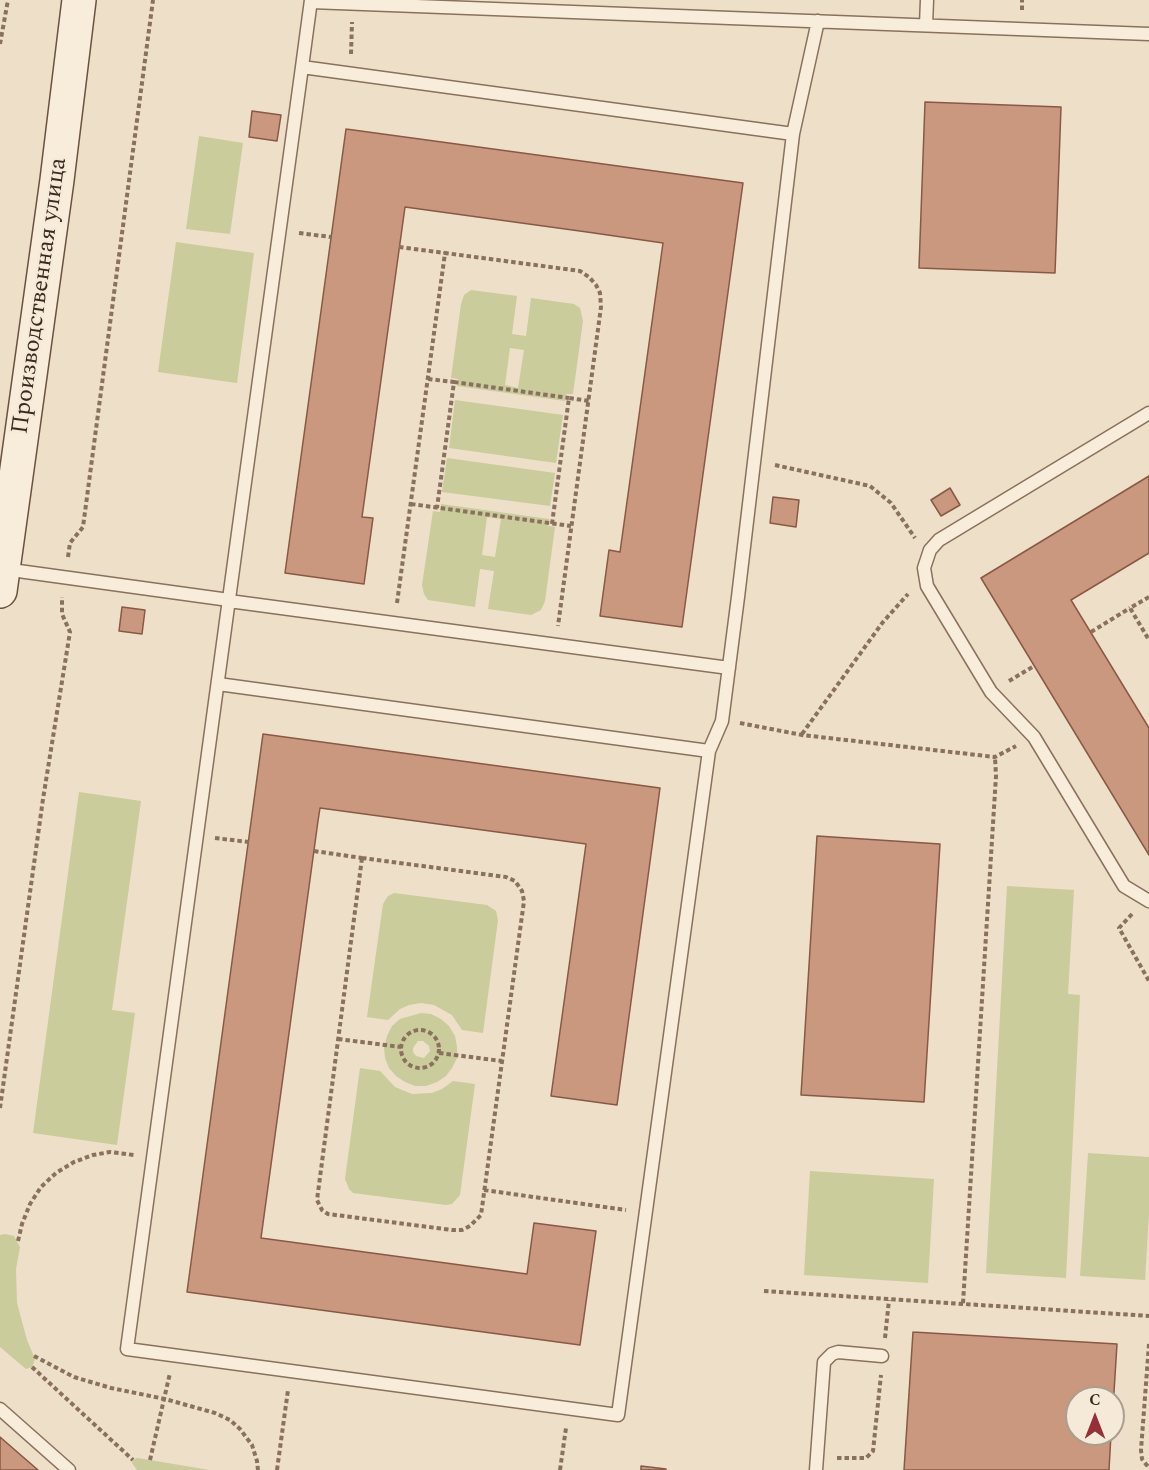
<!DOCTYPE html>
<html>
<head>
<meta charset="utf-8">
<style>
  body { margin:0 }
  #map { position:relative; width:1149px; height:1470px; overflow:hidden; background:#eddfc8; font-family:Spectral,serif }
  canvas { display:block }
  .north { position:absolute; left:1065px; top:1386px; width:60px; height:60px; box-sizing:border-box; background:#f5ead8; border:2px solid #aa9e8f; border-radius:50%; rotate:0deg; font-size:16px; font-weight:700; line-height:24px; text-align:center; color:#3a2b21 }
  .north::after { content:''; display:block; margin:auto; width:21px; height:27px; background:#962f38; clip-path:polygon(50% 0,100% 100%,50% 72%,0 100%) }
</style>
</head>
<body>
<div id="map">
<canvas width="1149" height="1470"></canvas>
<div class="north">С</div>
</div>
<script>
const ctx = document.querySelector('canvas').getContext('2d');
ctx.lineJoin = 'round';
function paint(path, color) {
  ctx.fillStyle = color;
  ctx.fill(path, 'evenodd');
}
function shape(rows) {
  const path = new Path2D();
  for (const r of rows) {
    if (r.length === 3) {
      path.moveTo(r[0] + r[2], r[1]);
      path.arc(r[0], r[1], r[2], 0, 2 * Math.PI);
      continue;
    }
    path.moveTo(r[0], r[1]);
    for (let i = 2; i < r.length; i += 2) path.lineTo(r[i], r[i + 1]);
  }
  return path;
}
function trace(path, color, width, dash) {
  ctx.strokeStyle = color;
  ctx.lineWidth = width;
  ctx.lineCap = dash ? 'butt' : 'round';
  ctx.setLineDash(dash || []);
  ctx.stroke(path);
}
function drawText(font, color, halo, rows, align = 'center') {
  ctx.font = font + ' Spectral,serif';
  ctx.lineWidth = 4.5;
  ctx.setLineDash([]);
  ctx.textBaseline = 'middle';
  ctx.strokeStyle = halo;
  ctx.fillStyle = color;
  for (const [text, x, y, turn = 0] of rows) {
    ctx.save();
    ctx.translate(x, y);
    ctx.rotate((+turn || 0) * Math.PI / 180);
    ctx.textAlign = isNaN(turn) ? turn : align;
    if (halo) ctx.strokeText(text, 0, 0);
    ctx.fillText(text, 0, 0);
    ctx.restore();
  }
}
paint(shape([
  [199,136,243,143,230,234,186,229],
  [176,242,254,253,237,383,158,372],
  [471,290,517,296,512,334,526,336,531,298,574,304,580,308,583,321,573,394,566,394,565,401,457,386,458,379,451,378,461,304,464,295],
  [510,348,524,350,518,388,505,385],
  [455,400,563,415,556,463,449,448],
  [447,458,555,473,550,506,442,492],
  [441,504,549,519,548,526,555,527,545,601,541,610,531,615,488,609,494,571,480,569,475,607,428,600,424,594,422,585,433,511,440,512],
  [487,517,501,519,495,557,482,555],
  [79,792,141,801,112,1010,135,1013,117,1145,33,1133],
  [1007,886,1074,890,1068,994,1080,995,1066,1278,986,1273],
  [394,893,487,905,496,911,498,920,483,1033,462,1030,452,1015,434,1005,421,1003,409,1005,400,1009,388,1020,367,1017,383,904,388,896],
  [421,1013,431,1014,441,1019,449,1026,455,1036,457,1047,457,1058,452,1068,446,1076,437,1082,426,1086,415,1086,405,1082,396,1076,389,1068,385,1058,384,1047,387,1036,392,1026,400,1019],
  [418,1041,423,1041,429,1046,430,1051,424,1058,416,1056,413,1052,413,1048],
  [360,1068,380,1071,395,1087,412,1094,432,1093,442,1089,453,1081,475,1084,460,1195,452,1204,446,1205,353,1193,349,1189,345,1179],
  [1088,1153,1149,1157,1149,1214,1145,1280,1080,1276],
  [810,1171,934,1179,928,1283,804,1275],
  [5,1234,14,1236,20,1247,16,1269,17,1303,27,1340,35,1359,32,1367,26,1369,0,1347,0,1235],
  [137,1458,150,1460,209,1470,137,1470,132,1463,133,1460]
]), '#cacc9c');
const building = shape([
  [925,102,1061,107,1055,273,919,268,925,102],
  [252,111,281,115,277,141,249,137,252,111],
  [346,129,743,183,682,627,600,616,609,550,620,552,663,243,587,232,405,207,362,517,373,518,364,584,285,573,346,129],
  [1149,476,1149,553,1071,600,1149,728,1149,855,981,578,1149,476],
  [950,488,960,505,941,516,931,500,950,488],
  [773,497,799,500,796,527,770,523,773,497],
  [122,607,145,610,142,634,119,631,122,607],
  [263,734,660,788,617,1105,551,1096,586,844,320,808,318,821,261,1238,527,1274,534,1223,596,1231,580,1345,187,1292,263,734],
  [817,836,940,844,924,1102,801,1095,817,836],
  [913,1332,1117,1344,1113,1408,1113,1398,1077,1398,1077,1434,1111,1434,1109,1470,904,1470,913,1332],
  [0,1437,38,1470,0,1470,0,1437],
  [641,1466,666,1469,666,1470,641,1470,641,1466]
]);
paint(building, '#ca987f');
trace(building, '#885944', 1.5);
const lane = shape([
  [311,2,1149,34],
  [926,25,927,0],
  [302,67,793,134,738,597,722,721,709,751,618,1415,127,1349,238,533,302,67,311,0],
  [793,134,818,21],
  [1149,413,939,540,930,550,924,568,927,586,991,692,1034,737,1124,886,1149,901],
  [4,569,229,600],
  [229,601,729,668],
  [218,684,709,751],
  [0,1409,69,1470],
  [816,1470,824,1362,832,1354,838,1352,882,1356]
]);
const secondary = shape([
  [0,591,57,180,79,0]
]);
trace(lane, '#89715d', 15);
trace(secondary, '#6b5240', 36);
trace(shape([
  [1022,10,1022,0],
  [0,44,8,0],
  [351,54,352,22],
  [299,233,331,237],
  [399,247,445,253],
  [428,379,454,382,437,508],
  [454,382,569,398],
  [775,465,870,486,891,503,915,538],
  [411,504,571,526],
  [552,524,569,398,589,401],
  [68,557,70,543,83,527,153,0],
  [1149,597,1130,608,1149,640],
  [397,603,445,253,580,271,589,277,596,285,600,293,601,307,558,626],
  [1091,632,1130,608],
  [1009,681,1034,666],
  [740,723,802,735,995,757,1016,746],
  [802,734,883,622,908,594],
  [215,838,249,842],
  [314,851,362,858],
  [362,858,506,877,515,881,522,891,524,901,481,1215,470,1226,462,1230,452,1230,328,1214,322,1210,317,1200,362,858],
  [1132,914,1119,928,1149,981],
  [420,1049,19],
  [338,1039,401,1047],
  [439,1053,502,1061],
  [0,1108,43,799,70,632,62,614,62,597],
  [484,1190,626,1210],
  [18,1241,22,1224,30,1204,41,1187,56,1173,74,1162,93,1155,110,1152,134,1155],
  [764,1291,1149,1316],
  [963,1303,996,776,995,757],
  [885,1338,889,1300],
  [1149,1344,1141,1450,1142,1459,1149,1468],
  [34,1356,74,1377,111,1388,165,1399,215,1413,230,1420,240,1429,252,1445,257,1461,258,1470],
  [32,1367,133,1460],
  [837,1458,866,1458,873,1451,881,1375],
  [150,1460,170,1373],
  [277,1470,288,1390],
  [560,1470,566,1428]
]), '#89715d', 4, [4.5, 3]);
trace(lane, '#f8eddb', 12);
trace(secondary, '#f8eddb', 33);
drawText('24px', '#3a2b21', '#f5ead8', [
  ["Производственная улица",41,296,-82]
]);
</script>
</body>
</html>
